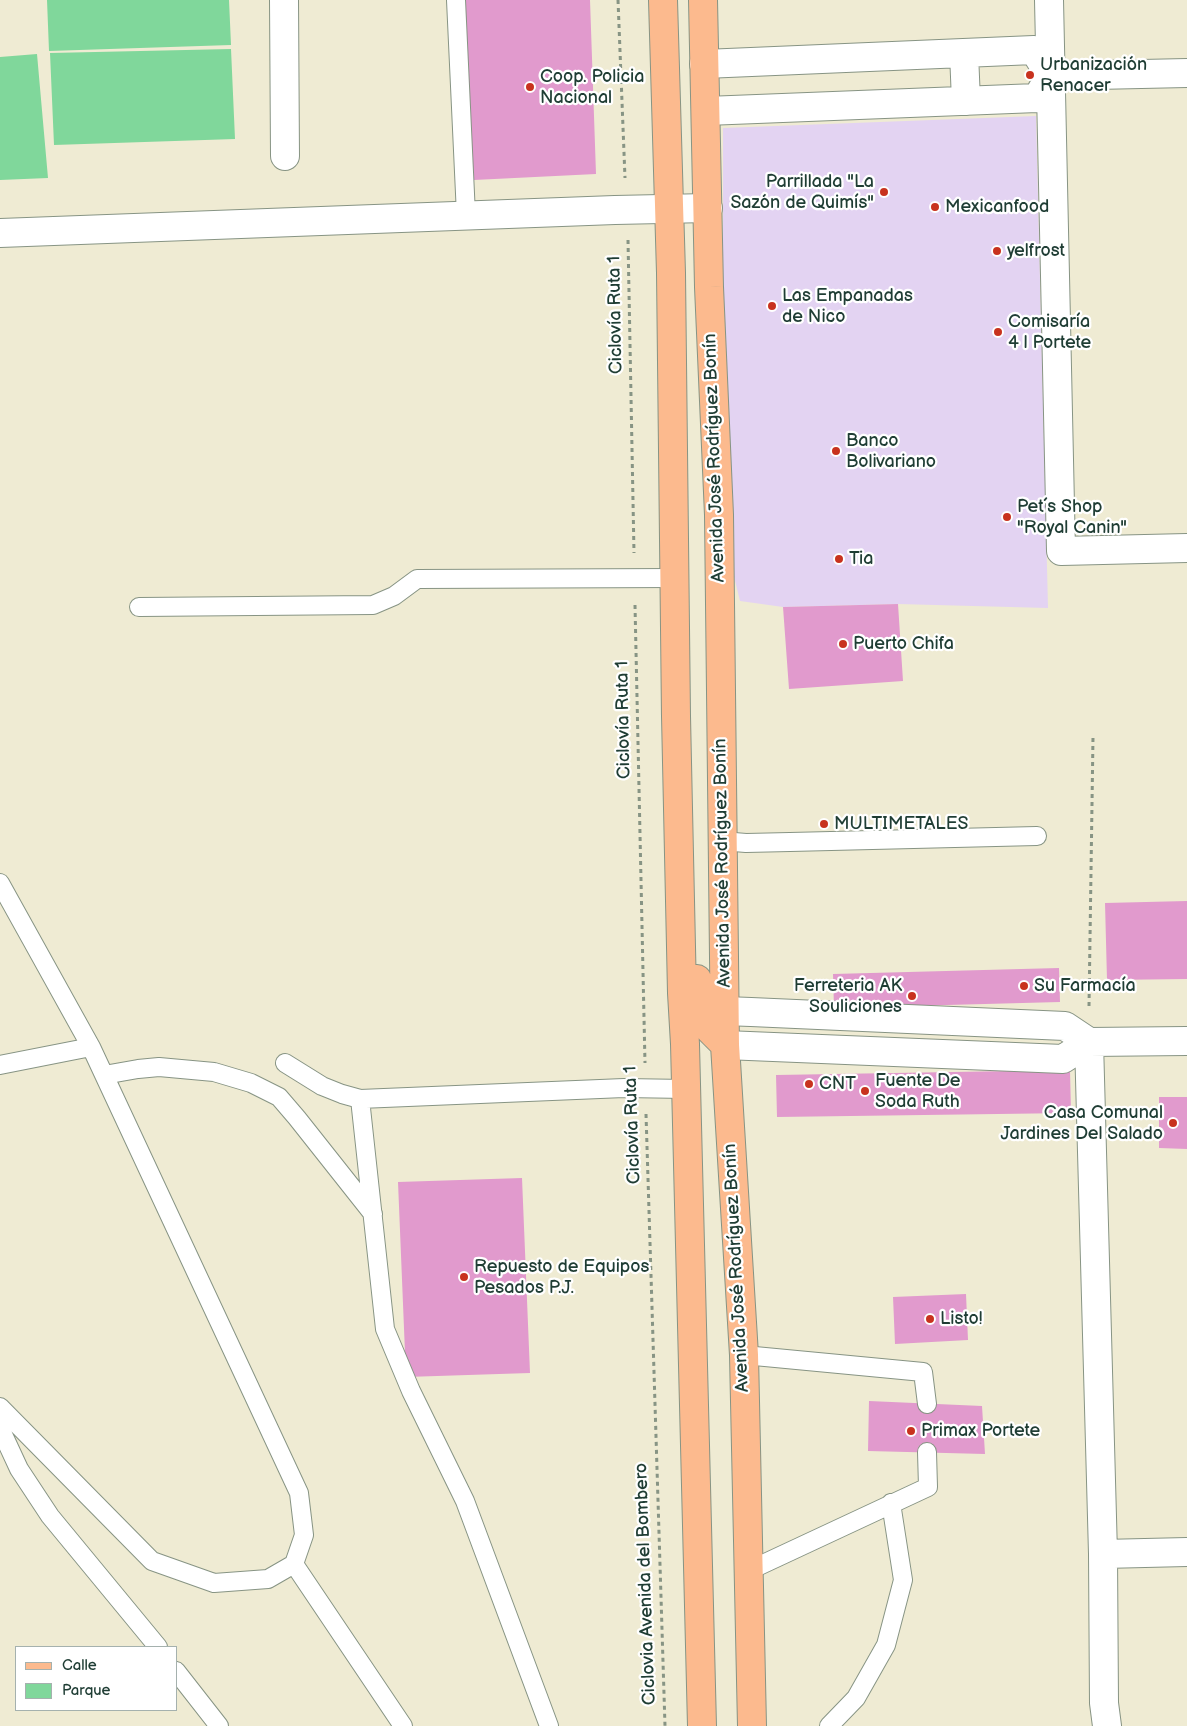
<!DOCTYPE html>
<html>
<head>
<meta charset="utf-8">
<style>
  body { margin:0 }
  #map { position:relative; width:1187px; height:1726px; overflow:hidden; background:#efebd3; font-family:"Balsamiq Sans",sans-serif }
  canvas { display:block }
  .legend { position:absolute; left:15px; top:1646px; width:162px; height:65px; box-sizing:border-box; background:#fff; border:1px solid #a5b1ae; margin:0; padding:6px 9px; list-style:none; font-size:15px; color:#1f3d34 }
  .legend li { display:flex; align-items:center; gap:10px; height:25px }
  .legend b { width:25px; border:1px solid #a5b1ae }
</style>
</head>
<body>
<div id="map">
<canvas width="1187" height="1726"></canvas>
<ul class="legend">
<li><b style="height:6px;background:#fcba8e"></b>Calle</li>
<li><b style="height:14px;background:#80d79b"></b>Parque</li>
</ul>
</div>
<script>
const ctx = document.querySelector('canvas').getContext('2d');
ctx.lineJoin = 'round';
function paint(path, color) {
  ctx.fillStyle = color;
  ctx.fill(path, 'evenodd');
}
function shape(rows) {
  const path = new Path2D();
  for (const r of rows) {
    path.moveTo(r[0], r[1]);
    for (let i = 2; i < r.length; i += 2) path.lineTo(r[i], r[i + 1]);
  }
  return path;
}
function trace(path, color, width, dash) {
  ctx.strokeStyle = color;
  ctx.lineWidth = width;
  ctx.lineCap = dash ? 'butt' : 'round';
  ctx.setLineDash(dash || []);
  ctx.stroke(path);
}
function drawText(font, color, halo, rows, align = 'center') {
  ctx.font = font + ' "Balsamiq Sans",sans-serif';
  ctx.lineWidth = 4.5;
  ctx.setLineDash([]);
  ctx.textBaseline = 'middle';
  ctx.strokeStyle = halo;
  ctx.fillStyle = color;
  for (const [text, x, y, turn = 0] of rows) {
    ctx.save();
    ctx.translate(x, y);
    ctx.rotate((+turn || 0) * Math.PI / 180);
    ctx.textAlign = isNaN(turn) ? turn : align;
    if (halo) ctx.strokeText(text, 0, 0);
    ctx.fillText(text, 0, 0);
    ctx.restore();
  }
}
paint(shape([
  [1036,116,1048,608,898,604,783,607,740,601,719,515,723,250,723,128]
]), '#e3d3f2');
paint(shape([
  [47,0,229,0,231,45,49,51],
  [231,49,235,139,54,145,50,53],
  [37,54,48,178,0,180,0,57]
]), '#80d79b');
paint(shape([
  [461,0,590,0,596,174,474,180],
  [898,604,903,681,789,689,783,607],
  [1187,901,1187,979,1107,980,1105,903],
  [1059,968,1060,1002,834,1008,833,974],
  [1070,1070,1071,1113,777,1117,776,1075],
  [1159,1097,1187,1097,1187,1149,1159,1148],
  [522,1178,530,1373,406,1377,398,1182],
  [966,1294,968,1340,895,1344,893,1297],
  [869,1401,982,1406,985,1454,868,1451]
]), '#e19acd');
const service = shape([
  [456,0,466,215],
  [139,607,373,605,394,596,417,579,675,578],
  [722,841,746,843,790,842,1037,836],
  [0,883,91,1047,299,1493,304,1535,294,1564,403,1726],
  [285,1063,322,1086,342,1094,360,1099,624,1088,686,1089],
  [0,1065,91,1047],
  [104,1075,138,1069,159,1067,214,1072,251,1083,279,1097,297,1118,373,1214],
  [360,1099,385,1329,411,1391,465,1501,549,1726],
  [744,1355,923,1372,927,1404],
  [0,1407,152,1561,214,1583,268,1579,294,1564],
  [0,1428,19,1469,50,1516,158,1647],
  [748,1571,928,1487,927,1452],
  [176,1671,219,1726],
  [829,1726,856,1698,886,1645,903,1580,891,1503]
]);
const minor = shape([
  [284,0,285,156],
  [1049,0,1061,551,1187,548],
  [964,53,966,101],
  [704,64,1034,50,1050,76],
  [1050,76,1187,73],
  [706,111,1037,98,1050,76],
  [0,233,615,210,708,208],
  [701,1013,725,1011,751,1012,1065,1026,1089,1042,1187,1041],
  [1089,1042,1103,1554,1104,1703,1107,1726],
  [725,1045,1063,1059,1089,1042],
  [1103,1554,1187,1552]
]);
const primary = shape([
  [663,0,671,273,676,716,682,993,685,1044,702,1726],
  [703,0,709,287,719,515,725,1045,744,1355,752,1726],
  [697,979,701,1013,710,1030,725,1045]
]);
trace(service, '#879484', 20);
trace(minor, '#879484', 30);
trace(primary, '#879484', 30);
trace(shape([
  [618,0,625,178],
  [628,240,634,553],
  [635,605,645,1063],
  [1089,1006,1093,737],
  [646,1114,665,1726]
]), '#879484', 3, [4, 4]);
trace(service, '#fff', 18);
trace(minor, '#fff', 28);
trace(primary, '#fcba8e', 28);
for (const [x, y, r, color] of [
  [1030,75,5,"#c8321e"],
  [530,87,5,"#c8321e"],
  [884,192,5,"#c8321e"],
  [935,207,5,"#c8321e"],
  [997,251,5,"#c8321e"],
  [772,306,5,"#c8321e"],
  [998,332,5,"#c8321e"],
  [836,451,5,"#c8321e"],
  [1007,517,5,"#c8321e"],
  [839,559,5,"#c8321e"],
  [843,644,5,"#c8321e"],
  [824,824,5,"#c8321e"],
  [1024,986,5,"#c8321e"],
  [912,996,5,"#c8321e"],
  [809,1084,5,"#c8321e"],
  [865,1091,5,"#c8321e"],
  [1173,1123,5,"#c8321e"],
  [464,1277,5,"#c8321e"],
  [930,1319,5,"#c8321e"],
  [911,1431,5,"#c8321e"]
]) {
  const dot = new Path2D();
  dot.arc(x, y, r, 0, 2 * Math.PI);
  ctx.fillStyle = color;
  ctx.fill(dot);
  trace(dot, '#fff', 2);
}
drawText('18px', '#1f3d34', '#fff', [
  ["Urbanización",1040,65],
  ["Renacer",1040,86],
  ["Coop. Policia",540,77],
  ["Nacional",540,98],
  ["Parrillada \"La",874,182,"right"],
  ["Sazón de Quimís\"",874,203,"right"],
  ["Mexicanfood",945,207],
  ["yelfrost",1007,251],
  ["Las Empanadas",782,296],
  ["de Nico",782,317],
  ["Comisaría",1008,322],
  ["4 | Portete",1008,343],
  ["Banco",846,441],
  ["Bolivariano",846,462],
  ["Pet´s Shop",1017,507],
  ["\"Royal Canin\"",1017,528],
  ["Tia",849,559],
  ["Puerto Chifa",853,644],
  ["MULTIMETALES",834,824],
  ["Ferreteria AK",902,986,"right"],
  ["Souliciones",902,1007,"right"],
  ["Su Farmacía",1034,986],
  ["Fuente De",875,1081],
  ["Soda Ruth",875,1102],
  ["CNT",819,1084],
  ["Casa Comunal",1163,1113,"right"],
  ["Jardines Del Salado",1163,1134,"right"],
  ["Repuesto de Equipos",474,1267],
  ["Pesados P.J.",474,1288],
  ["Listo!",940,1319],
  ["Primax Portete",921,1431]
], 'left');
drawText('18px', '#1f3d34', '#fff', [
  ["Ciclovía Ruta 1",616,315,-91],
  ["Avenida José Rodríguez Bonín",715,458,-92],
  ["Ciclovía Ruta 1",624,720,-91],
  ["Avenida José Rodríguez Bonín",723,863,-91],
  ["Ciclovía Ruta 1",633,1125,-92],
  ["Avenida José Rodríguez Bonín",737,1268,-93],
  ["Ciclovia Avenida del Bombero",646,1584,-92]
]);
</script>
</body>
</html>
